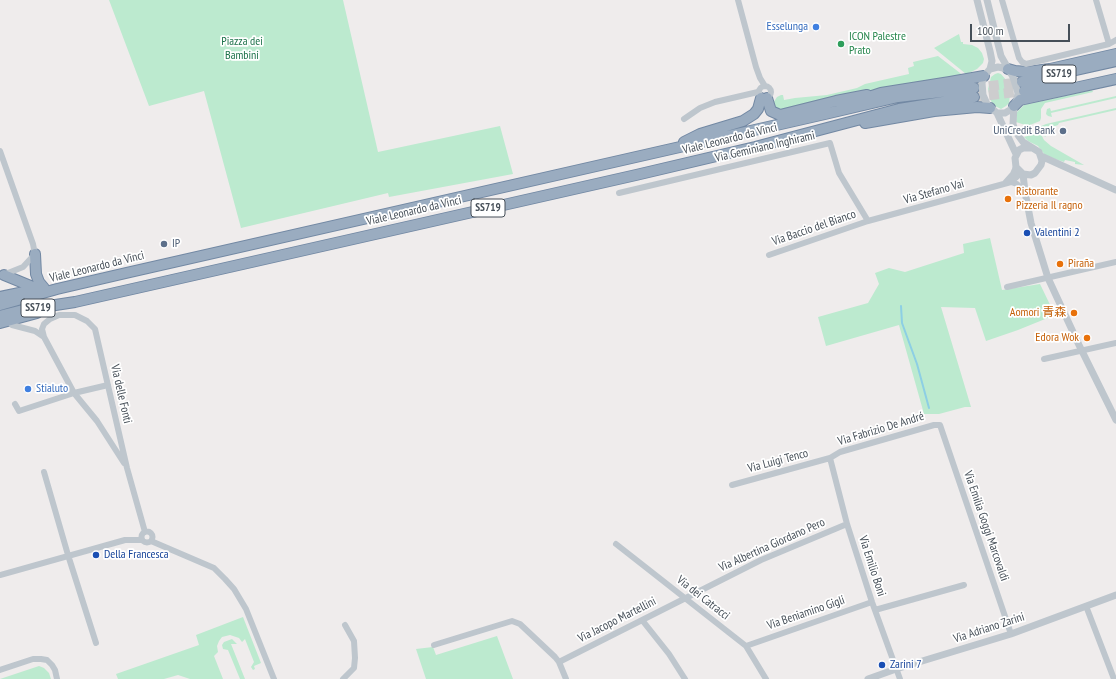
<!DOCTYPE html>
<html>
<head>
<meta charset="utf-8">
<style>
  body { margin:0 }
  #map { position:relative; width:1116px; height:679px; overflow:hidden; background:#efecec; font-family:"PT Sans Narrow",sans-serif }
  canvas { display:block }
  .scale { position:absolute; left:970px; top:24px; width:100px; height:18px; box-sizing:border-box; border:2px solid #464f58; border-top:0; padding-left:5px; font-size:12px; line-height:14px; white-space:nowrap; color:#464f58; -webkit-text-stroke:3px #fff; paint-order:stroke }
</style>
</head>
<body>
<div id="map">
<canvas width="1116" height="679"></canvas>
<div class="scale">100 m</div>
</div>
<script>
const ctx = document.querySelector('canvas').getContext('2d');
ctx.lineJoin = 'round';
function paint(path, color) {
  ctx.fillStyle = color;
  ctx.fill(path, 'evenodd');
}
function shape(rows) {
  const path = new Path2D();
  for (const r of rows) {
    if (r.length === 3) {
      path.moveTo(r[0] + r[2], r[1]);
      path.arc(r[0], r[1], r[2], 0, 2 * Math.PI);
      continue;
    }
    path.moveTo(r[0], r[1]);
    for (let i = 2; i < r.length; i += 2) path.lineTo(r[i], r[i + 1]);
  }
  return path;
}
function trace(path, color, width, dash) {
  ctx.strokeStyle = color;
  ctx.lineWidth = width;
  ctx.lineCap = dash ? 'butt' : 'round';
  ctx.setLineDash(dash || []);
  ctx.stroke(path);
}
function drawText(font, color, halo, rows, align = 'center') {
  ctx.font = font + ' "PT Sans Narrow","Noto Sans SC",sans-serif';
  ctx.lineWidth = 3.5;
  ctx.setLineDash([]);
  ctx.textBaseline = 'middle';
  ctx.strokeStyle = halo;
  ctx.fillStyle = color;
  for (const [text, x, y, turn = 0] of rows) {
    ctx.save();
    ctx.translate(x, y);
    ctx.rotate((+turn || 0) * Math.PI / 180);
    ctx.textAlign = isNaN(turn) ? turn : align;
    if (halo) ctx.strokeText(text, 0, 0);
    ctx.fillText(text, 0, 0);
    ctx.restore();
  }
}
paint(shape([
  [109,0,343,0,378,152,500,126,513,174,389,197,388,193,241,228,204,91,149,106],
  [959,34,961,42,963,42,963,44,972,45,978,48,982,53,984,59,983,63,977,69,969,73,966,74,934,48],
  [938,56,964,76,783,112,776,110,773,103,777,97,781,95,783,95,784,100,795,98,827,95,857,88,865,84,909,74,908,68,914,66,913,62],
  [998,73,1001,74,1007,81,1010,95,1009,103,1006,106,1001,109,995,106,991,101,988,89,991,77,995,74],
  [1092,90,1093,92,1045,103,1041,109,1041,118,1040,121,1030,125,1025,125,1016,122,1017,112,1024,105],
  [1116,96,1116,98,1051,113,1052,117,1048,116,1046,114,1047,109,1050,108,1051,111],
  [1116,108,1116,110,1059,123,1058,125,1043,130,1046,136,1045,137,1039,127,1046,124],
  [1038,133,1041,134,1044,140,1051,146,1084,165,1075,164,1075,162,1065,160,1064,162,1055,159,1045,155,1038,146,1028,141,1024,137],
  [990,238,1002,290,1040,284,1055,315,1018,330,986,341,975,308,941,307,971,407,965,407,939,414,924,414,899,325,826,346,818,317,868,303,879,284,875,273,889,268,905,272,964,253,963,244],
  [243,617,261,663,254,666,255,669,253,670,251,667,254,662,245,639,242,642,239,638,230,635,222,637,219,641,217,646,218,652,214,656,223,679,190,679,178,675,164,679,118,679,116,674,199,645,196,635],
  [497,636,513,679,426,679,416,649,433,647,436,655],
  [232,639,237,644,231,644,245,679,240,679,228,650,223,649,222,645,224,642],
  [39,666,44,668,49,673,51,679,0,679]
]), '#bceacf');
trace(shape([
  [901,306,902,323,917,364,929,408]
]), '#8dcfe4', 2);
trace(shape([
  [974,88,1022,82],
  [974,97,1024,91]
]), '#cdcdce', 10, [10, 5]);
const trunk = shape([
  [1008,69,1015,71,1027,72,1050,69,1116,54],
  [1022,82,1116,61],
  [1024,91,1067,83],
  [767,98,771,111,780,115,836,101,867,95],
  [860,100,881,93,950,82,984,76],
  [1014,106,1020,100,1116,79],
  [865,123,934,111,977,107,990,108],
  [684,142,700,134,743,121,754,114,758,109,761,98],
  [35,254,36,274,39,282,44,288],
  [4,275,38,289],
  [0,297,33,290],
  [0,305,57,289,126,273,825,114,898,97,974,88],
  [0,316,23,310,75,302,636,175,755,147,899,109,974,97],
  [0,323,37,313]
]);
trace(trunk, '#7288a3', 12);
trace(shape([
  [738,0,756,67,760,78,765,86],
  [1002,0,1019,58,1022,62,1026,64,1109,44,1116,40],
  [1096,0,1109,44],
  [765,92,6],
  [684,119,700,108,715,102,758,92],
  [0,151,33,244,35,254,23,267,3,275],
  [1011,182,1017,184,1025,192],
  [1005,183,1013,174,1016,167],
  [619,193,830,143,839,173,868,221],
  [769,255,868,221,1011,182,1021,173],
  [1007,287,1116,262],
  [9,321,12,325,35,331,44,337,74,393,97,421,124,463],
  [44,337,42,329,44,324,50,319,59,315,75,315,87,321,95,329,127,468,145,532],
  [1044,359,1116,343],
  [15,404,19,411,74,393,108,385],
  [830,458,847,524,872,602,900,679],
  [44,472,68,555,96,643],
  [732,485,830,458,840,452,934,425,940,425,1011,634],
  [147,537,5.5],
  [151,541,214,568,225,579,234,589,246,609,274,679],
  [616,544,746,646,766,679],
  [0,575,125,540,142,540],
  [1086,606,1114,679],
  [875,610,964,585],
  [642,620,669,654,685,679],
  [434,645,512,621,520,624,555,657,559,662,566,679],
  [746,646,872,602],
  [559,662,761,560,847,524],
  [0,670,33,659,41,659,47,660,52,665,55,670,57,679],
  [343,679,354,668,355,658,354,641,345,625]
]), '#bec6cd', 6);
trace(shape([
  [977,0,990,51,992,61,990,69],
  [987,0,1001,56,1013,77,1018,93,1017,99,1014,106,1010,110,1005,113,997,113,987,104,983,95,982,83,984,76,990,69,998,67,1008,69],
  [1014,106,1013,124,1015,131,1023,142,1039,152,1042,161,1041,165,1035,173,1031,175,1023,174,1016,167,1015,158,1019,150,1023,148,1031,148],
  [997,113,1016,154],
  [1041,156,1116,190],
  [1023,174,1025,192,1031,223,1048,278,1079,345,1116,420],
  [868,679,896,669,1011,634,1116,595]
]), '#bec6cd', 7);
trace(trunk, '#9aacc0', 10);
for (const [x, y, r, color] of [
  [816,27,4,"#3f7fe0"],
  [841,44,4,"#2e9e5b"],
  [1063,131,4,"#5c6f8a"],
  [1008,199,4,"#e8710a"],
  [1027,233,4,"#1a4fb4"],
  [164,244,4,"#5c6f8a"],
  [1060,264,4,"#e8710a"],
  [1074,313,4,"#e8710a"],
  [1087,338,4,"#e8710a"],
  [28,389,4,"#3f7fe0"],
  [96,555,4,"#1a4fb4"],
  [882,665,4,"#1a4fb4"]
]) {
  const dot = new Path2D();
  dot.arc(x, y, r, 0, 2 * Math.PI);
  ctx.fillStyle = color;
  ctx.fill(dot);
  trace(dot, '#fff', 1.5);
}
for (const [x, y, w] of [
  [1059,74,34],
  [488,208,34],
  [38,308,34]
]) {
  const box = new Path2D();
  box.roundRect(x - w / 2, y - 9, w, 18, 3);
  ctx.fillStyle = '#fff';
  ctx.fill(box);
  trace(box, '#464f58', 1);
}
drawText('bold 11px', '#464f58', null, [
  ["SS719",1059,74],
  ["SS719",488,208],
  ["SS719",38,308]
]);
drawText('12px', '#366cbe', '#fff', [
  ["Esselunga",808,27],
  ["Stialuto",36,389,"left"]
], 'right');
drawText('12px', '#27864d', '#fff', [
  ["ICON Palestre",849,37],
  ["Prato",849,51]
], 'left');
drawText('12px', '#1d724a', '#fff', [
  ["Piazza dei",242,42],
  ["Bambini",242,56]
]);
drawText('12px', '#4e5e75', '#fff', [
  ["UniCredit Bank",1055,131],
  ["IP",172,244,"left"]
], 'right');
drawText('12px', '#464f58', '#fff', [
  ["Viale Leonardo da Vinci",730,139,-14],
  ["Via Geminiano Inghirami",765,147,-13],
  ["Via Stefano Vai",934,192,-16],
  ["Viale Leonardo da Vinci",414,211,-13],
  ["Via Baccio del Bianco",814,228,-19],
  ["Viale Leonardo da Vinci",97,267,-14],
  ["Via delle Fonti",121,394,77],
  ["Via Fabrizio De André",881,429,-17],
  ["Via Luigi Tenco",778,461,-15],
  ["Via Emilia Goggi Marcovaldi",986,526,71],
  ["Via Albertina Giordano Pero",772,545,-24],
  ["Via Emilio Boni",872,566,72],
  ["Via dei Catracci",703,598,38],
  ["Via Beniamino Gigli",806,613,-19],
  ["Via Jacopo Martellini",617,620,-27],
  ["Via Adriano Zarini",989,628,-18]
]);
drawText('12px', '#c56008', '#fff', [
  ["Ristorante",1016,192],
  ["Pizzeria Il ragno",1016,206],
  ["Piraña",1068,264],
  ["Aomori 青森",1066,313,"right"],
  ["Edora Wok",1079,338,"right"]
], 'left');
drawText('12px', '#164399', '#fff', [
  ["Valentini 2",1035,233],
  ["Della Francesca",104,555],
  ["Zarini 7",890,665]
], 'left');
</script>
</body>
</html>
